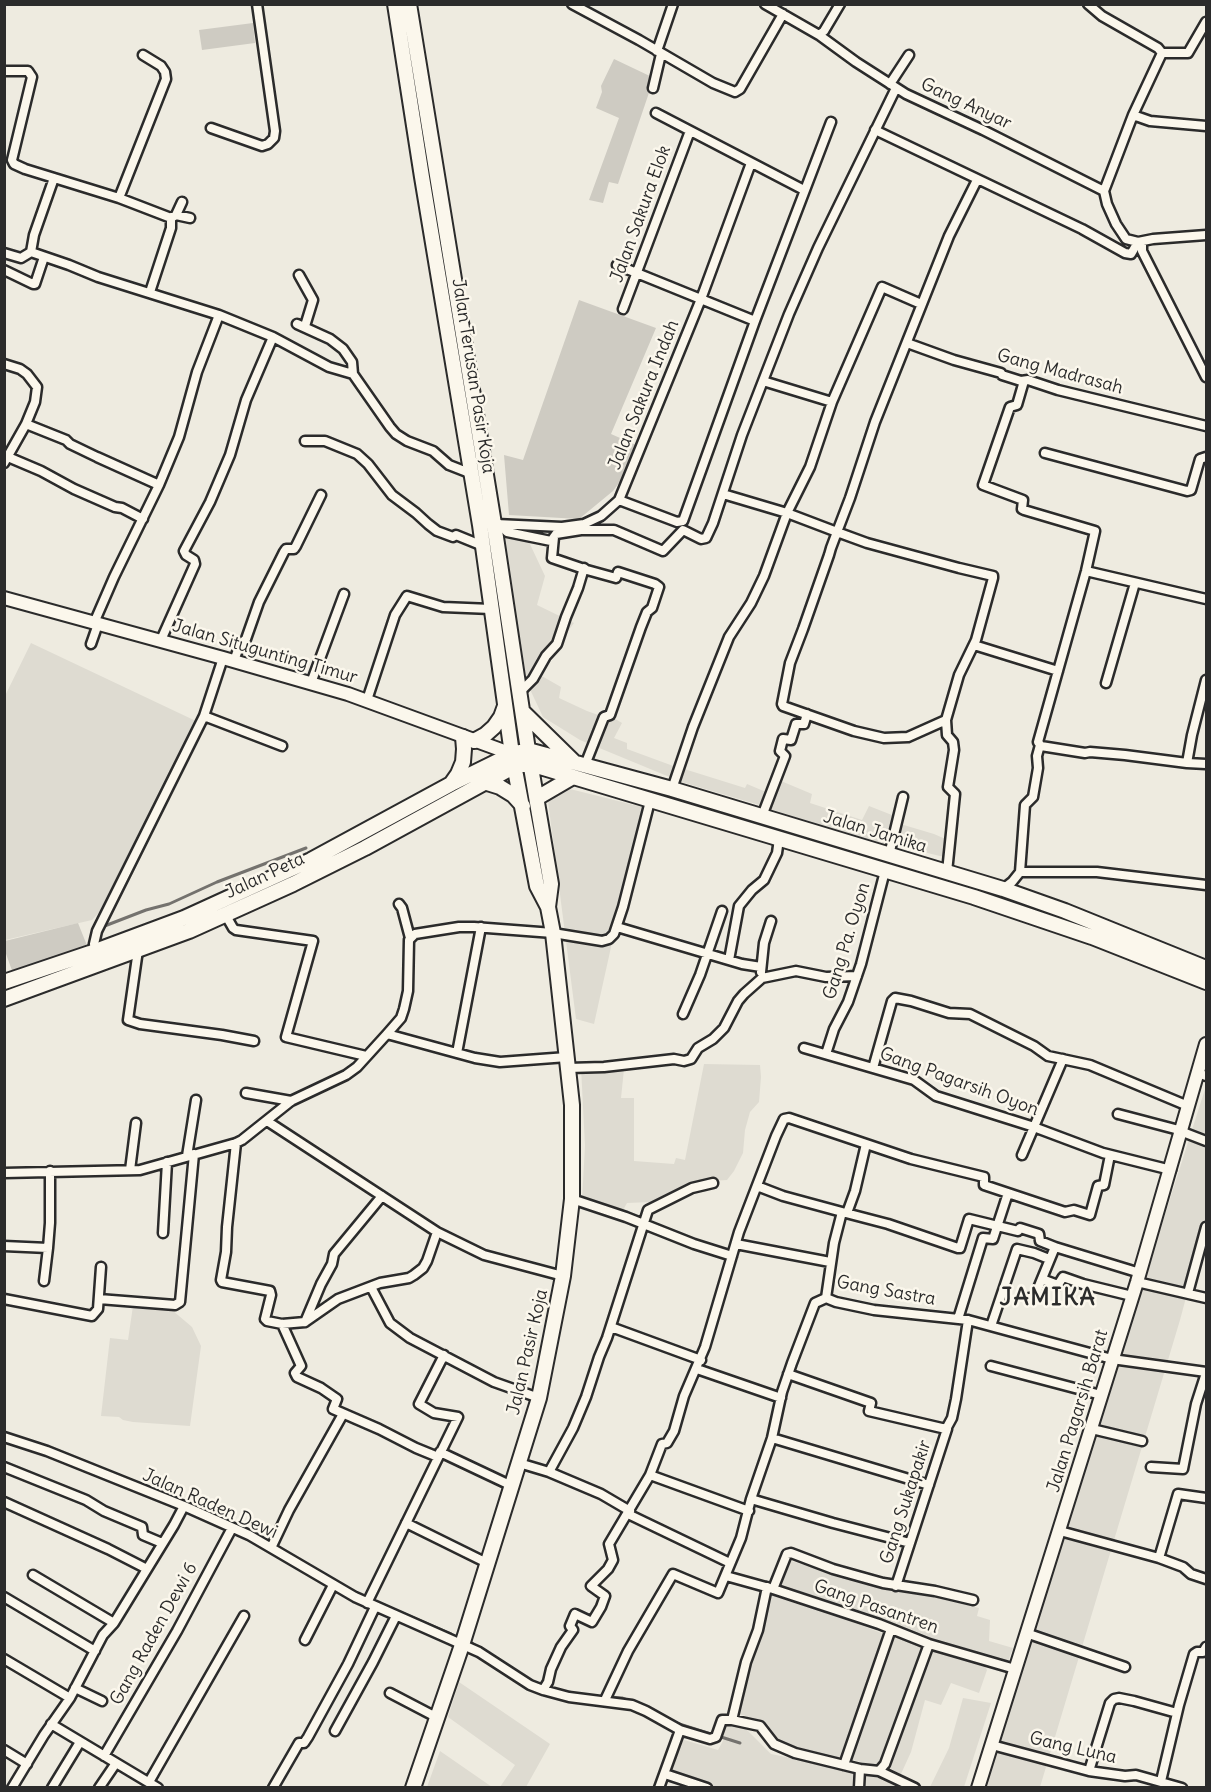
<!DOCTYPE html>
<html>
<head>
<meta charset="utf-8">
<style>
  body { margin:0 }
  #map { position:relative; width:1211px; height:1792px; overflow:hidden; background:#eeebe0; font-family:Delius,sans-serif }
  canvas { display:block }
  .frame { position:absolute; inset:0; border:6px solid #2b2b2b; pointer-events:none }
</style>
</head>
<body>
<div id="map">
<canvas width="1211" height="1792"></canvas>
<div class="frame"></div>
</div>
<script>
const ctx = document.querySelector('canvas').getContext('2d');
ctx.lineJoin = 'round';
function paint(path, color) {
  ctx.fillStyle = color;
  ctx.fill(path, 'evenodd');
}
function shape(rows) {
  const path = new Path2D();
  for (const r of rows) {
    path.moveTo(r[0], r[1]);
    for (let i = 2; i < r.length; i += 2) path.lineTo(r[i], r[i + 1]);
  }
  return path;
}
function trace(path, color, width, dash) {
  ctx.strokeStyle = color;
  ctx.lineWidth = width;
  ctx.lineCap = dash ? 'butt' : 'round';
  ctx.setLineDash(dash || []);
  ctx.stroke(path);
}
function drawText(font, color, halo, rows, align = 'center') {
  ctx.font = font + ' Delius,sans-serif';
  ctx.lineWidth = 5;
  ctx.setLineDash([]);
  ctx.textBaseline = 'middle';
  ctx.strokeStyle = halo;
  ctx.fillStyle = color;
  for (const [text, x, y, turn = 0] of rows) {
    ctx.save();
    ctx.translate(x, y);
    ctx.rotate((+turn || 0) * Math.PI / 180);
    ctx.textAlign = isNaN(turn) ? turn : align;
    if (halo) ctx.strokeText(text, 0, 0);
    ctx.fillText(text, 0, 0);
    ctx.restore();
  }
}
paint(shape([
  [503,535,528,540,545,576,537,605,574,623,556,647,540,675,561,687,559,698,587,711,601,716,612,717,622,723,614,738,627,743,627,749,676,767,672,778,580,740,543,717,527,683],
  [31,643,198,722,104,907,92,920,5,940,4,698],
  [681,768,745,788,747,784,766,792,763,806,678,781],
  [781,781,812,794,810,803,862,820,869,806,897,817,887,847,767,808],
  [570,789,642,807,594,1024,576,1019,548,801],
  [897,823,934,834,950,841,948,858,891,844],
  [704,1064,760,1065,761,1077,759,1102,750,1112,745,1130,743,1153,734,1171,727,1180,711,1181,651,1202,627,1203,621,1214,582,1200,585,1146,581,1067,624,1069,621,1098,634,1098,634,1161,674,1164,676,1158,685,1160],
  [1206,1086,1206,1223,1180,1320,1040,1787,982,1788],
  [133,1306,172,1310,192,1327,201,1346,190,1426,133,1422,123,1420,119,1417,101,1416,110,1338,128,1340],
  [791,1561,898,1592,930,1596,979,1608,977,1616,990,1620,989,1641,1013,1648,1007,1664,780,1587],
  [771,1594,837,1616,884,1634,842,1759,776,1744,760,1724,744,1715,733,1715,745,1664,763,1631],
  [894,1636,923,1645,880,1767,850,1759],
  [932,1649,984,1665,987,1670,979,1693,951,1683,941,1705,925,1700,911,1752,895,1787,713,1787,669,1775,681,1739,718,1750,724,1739,717,1738,716,1724,742,1725,771,1754,885,1777],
  [459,1682,550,1744,526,1787,500,1787,515,1765,448,1717],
  [963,1698,991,1703,964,1787,930,1787,949,1748],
  [440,1751,492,1787,427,1787]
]), '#dedbd1');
paint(shape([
  [253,23,255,43,202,50,199,30],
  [614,59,654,78,618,184,609,182,603,203,589,200,619,118,596,108,602,92,601,86],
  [579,300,656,328,611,434,636,445,624,476,613,491,579,519,509,515,504,455,523,460],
  [78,923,90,953,15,979,5,951,5,941]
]), '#cecbc2');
trace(shape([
  [102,927,146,910,169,904,217,882,306,848],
  [402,1613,451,1634],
  [469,1641,480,1649],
  [609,1697,622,1698,632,1702],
  [673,1722,714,1735],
  [718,1736,740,1743]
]), '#74726e', 3);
const street = shape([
  [572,4,639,40,713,83,735,92,740,89,783,14],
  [765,4,819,35,856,62,906,94,983,130,1104,191],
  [1088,4,1102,16,1158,48,1162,53,1133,115,1104,191,1107,204,1116,224,1126,239,1138,242,1153,239,1206,235],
  [819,35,824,31,840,4],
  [657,51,673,4],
  [1162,53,1188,53,1206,22],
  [4,71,28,71,32,77,12,160,14,164,25,169,119,198,171,218,171,228,150,292],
  [890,84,909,55],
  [653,88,661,54],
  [656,113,804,190],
  [1133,115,1150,121,1206,126],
  [211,128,262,146,268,144,274,138,275,131,257,4],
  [875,130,1082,229,1125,253,1131,254,1138,242],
  [54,178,34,235,31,252,69,265,98,277,219,315,273,337,329,367,353,374,390,427,396,434,407,441,433,451,449,465,472,474],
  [119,198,166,79,165,72,161,66,143,55],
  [176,215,182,202],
  [171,218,176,215,190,218],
  [1142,242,1142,251,1206,377],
  [4,253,21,258,31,252],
  [617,265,755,321],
  [4,270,33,284,35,284,44,257],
  [299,275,313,300,305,326],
  [623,309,690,131],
  [297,324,330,339,343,349,352,362,353,374],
  [907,343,954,360,1001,373,1002,375,1021,381,1028,380,1058,390,1206,426],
  [4,364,20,369,27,374,37,387,35,402,26,424,4,463],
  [763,381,832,402],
  [1024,381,1017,405,1010,407,983,485,1023,500,1022,509,1024,510,1095,531,1086,571,1038,742,1041,746,1085,753,1090,752,1125,755,1187,763,1206,764],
  [26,424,66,440,70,444,97,457,159,485],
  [305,441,325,441,357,454,368,464,392,495,416,513,428,524,437,531,453,537,456,535,483,546],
  [1045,453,1187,491,1191,490,1200,459,1206,457],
  [8,457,41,471,74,489,115,507,122,508,143,519],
  [723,494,787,513,837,532,867,543,959,568,993,576,993,578,976,640,959,675,946,720,908,737,884,738,854,731,783,706,782,704,790,663,803,629,829,555,831,548,837,532,850,498,875,422,949,236,977,180],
  [619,500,677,522,683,521,755,321,831,122],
  [496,524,562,527,584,524,601,516,619,500,701,299,751,163],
  [499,524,507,532,551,541,556,534,581,530,614,530,663,551,683,530,701,539,706,538,713,523,742,435,789,314,818,248,896,88],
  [554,537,552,558,587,570,616,578,618,572,655,584,659,587,652,608,647,612,641,627,610,715,604,717,585,765],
  [1086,571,1206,599],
  [94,623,114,577,159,485,179,437,197,372,219,315],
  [161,640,195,564,194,560,186,555,184,551,210,502,230,455,246,400,273,337],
  [91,644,98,624],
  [974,645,1058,671],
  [223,658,204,716,282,746],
  [234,661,240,644,246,639,259,602,284,552,286,549,294,549,296,546,321,495],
  [311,683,344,594],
  [1106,683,1135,583],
  [520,692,533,679,546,656,557,644,566,617,578,588,584,568],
  [367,700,395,615,407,596,443,607,491,609],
  [946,720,947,735,953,742,954,750,948,787,955,794,947,872],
  [1187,763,1192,735,1206,680],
  [672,789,693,727,729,637,751,603,764,576,787,513,810,467,832,402,882,287,921,304],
  [762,816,785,756,780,751,783,739,791,740,796,724,804,724,807,714],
  [889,855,903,797],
  [1020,872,1025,805,1033,797,1038,768,1037,756,1040,745],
  [1003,889,1012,882,1020,872,1097,872,1206,885],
  [399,904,402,908,410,938],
  [225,914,233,928,236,930,313,941,286,1037,366,1056],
  [617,927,742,964,761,967],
  [138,950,128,1020,140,1024,222,1035,254,1041],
  [95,951,94,944,97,931,204,716],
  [729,960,739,906,752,890,764,880,777,853,779,839],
  [761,972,764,943,771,921],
  [683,1014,700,975,722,911],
  [387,1034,475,1058,500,1062,567,1057],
  [804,1048,914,1080,936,1096,1031,1126,1103,1153,1171,1170],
  [457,1053,481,927],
  [826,1054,834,1029,848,1002,861,964,885,871],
  [568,1068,604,1067,674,1059,684,1061,691,1059,698,1048,713,1039,724,1028,738,1001,744,994,762,978,796,971,826,977,857,976],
  [873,1068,892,1001,895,998,911,1001,949,1013,970,1014,1034,1046,1048,1056,1090,1065,1188,1106],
  [1198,1073,1206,1076],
  [246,1093,291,1101],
  [1118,1114,1175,1129,1206,1141],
  [267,1121,437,1232,484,1255,563,1276],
  [236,1143,227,1227,226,1252,221,1280,222,1282,270,1291,271,1295,265,1319,267,1321,282,1324,305,1322,338,1299,380,1283,409,1278,414,1275,423,1268,427,1261,437,1232],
  [1022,1155,1063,1059],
  [187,1156,196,1100],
  [130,1170,136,1123],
  [4,1173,140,1170,236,1143,242,1140,291,1101,346,1075,357,1067,387,1034,401,1018,404,1009,408,991,409,940,415,934,459,927,474,927,553,933,602,941,609,939,614,934,623,907,649,805,649,799],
  [757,1186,783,1196,842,1212,834,1243,826,1298],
  [572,1199,626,1217,694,1244,732,1256],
  [842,1212,888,1224,958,1248,960,1248,969,1219,1018,1231,1020,1228,1039,1234,1040,1241,1055,1247,1140,1273],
  [847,1213,855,1191,866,1144],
  [163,1233,167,1162],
  [736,1244,830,1262],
  [4,1246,48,1248,50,1223,50,1171],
  [1042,1279,1058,1285,1063,1277,1083,1284,1132,1296],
  [44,1281,48,1248],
  [1137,1282,1206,1298],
  [371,1287,390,1323,410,1338,494,1382,539,1398],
  [1188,1293,1206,1227],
  [826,1298,836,1302,874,1310,968,1320,1112,1359,1206,1372],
  [1029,1298,1034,1298,1055,1247],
  [4,1299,92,1316,98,1309,101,1267],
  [99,1299,175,1305,180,1302,194,1154],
  [958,1319,983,1238,993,1239,1008,1193],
  [305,1322,321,1284,332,1264,334,1254,382,1196],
  [282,1324,301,1366,295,1373,297,1377,321,1388,337,1399,333,1409,379,1429,416,1448,438,1457],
  [991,1326,1017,1249,1034,1253,1049,1259],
  [611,1327,701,1360],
  [991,1366,1101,1395],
  [697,1369,781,1398],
  [788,1374,871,1403,869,1411,946,1429,952,1418,956,1399,968,1320],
  [1092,1429,1142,1441],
  [4,1437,47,1451,184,1506,249,1535,355,1597,479,1652,530,1685,543,1690,569,1697,632,1705,646,1711,680,1730,710,1739,716,1737,722,1720,732,1720,755,1725,760,1726,774,1744,795,1753,860,1769,879,1771,915,1788],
  [772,1438,929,1485],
  [440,1452,512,1486],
  [519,1463,549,1472,601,1494,630,1511],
  [4,1467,86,1500,104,1511,142,1527,143,1535,162,1543],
  [1151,1467,1183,1469,1196,1404,1206,1373],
  [549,1472,573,1428,586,1397,599,1357,607,1338,648,1210,692,1188,713,1183],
  [650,1475,749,1511],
  [751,1499,833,1523,910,1543],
  [4,1502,108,1549,147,1569],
  [628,1514,730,1563],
  [406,1523,487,1563],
  [1060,1531,1159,1558,1183,1567,1191,1574,1206,1579],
  [271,1548,289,1510,343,1414],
  [1159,1558,1178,1494,1206,1498],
  [33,1575,114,1623],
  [726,1576,773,1589,879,1624,929,1644,1015,1669],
  [896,1586,947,1429],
  [773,1589,787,1554,791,1553,833,1569,883,1583,935,1591,973,1600],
  [4,1597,95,1651],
  [367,1603,458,1417,434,1413,419,1404,444,1355],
  [1026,1633,1125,1667],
  [305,1640,333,1585],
  [4,1659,70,1698],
  [75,1688,102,1701],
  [543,1690,548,1682,551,1669,561,1647,573,1630,570,1626,575,1614,592,1622,601,1607,605,1596,591,1586,608,1569,613,1560,609,1544,650,1475,662,1444,667,1443,674,1431,684,1396,705,1347,739,1232,776,1136,784,1119,789,1118,911,1159,984,1177,984,1185,1065,1212,1074,1210,1090,1215,1098,1186,1104,1185,1110,1155],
  [390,1693,436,1717],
  [605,1700,628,1651,673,1574,718,1593,741,1538,751,1499,772,1438,782,1392,792,1363,815,1303,826,1298],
  [732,1720,746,1662,758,1630,767,1587],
  [51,1724,158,1788],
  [335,1731,373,1662,396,1616],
  [992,1745,1089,1771,1125,1776,1136,1775,1182,1788],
  [4,1750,27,1764],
  [104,1756,177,1631,232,1528],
  [844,1765,891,1629],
  [879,1771,885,1764,929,1644],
  [1089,1771,1110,1703,1114,1699,1119,1698,1134,1701,1177,1713],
  [665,1774,707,1788],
  [1161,1781,1179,1705,1194,1654,1197,1652,1203,1652,1206,1647],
  [149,1782,244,1616],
  [12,1788,44,1735,70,1698,103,1635,114,1623,174,1525,184,1506],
  [52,1788,80,1742],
  [99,1788,116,1763],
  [273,1788,299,1743,304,1743,308,1737,348,1664,375,1607],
  [659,1788,680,1730],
  [859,1788,860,1769]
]);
const secondary = shape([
  [4,598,223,658,348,694,512,754],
  [978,1788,1137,1282,1206,1044]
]);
const primary = shape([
  [395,4,422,177,480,525,512,754,537,886,548,907,553,933,572,1105,572,1199,563,1276,539,1398,462,1645,413,1788],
  [409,4,494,524,528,750,551,884,548,907],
  [523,712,573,761],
  [474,741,485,735,494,727,501,717,505,706],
  [484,782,500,787,513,795,523,806],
  [451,784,458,774,463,762,464,749,463,737],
  [537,798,573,777],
  [4,982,90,953,184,918,311,860,451,784,512,754,528,750,672,789,1003,889,1065,911,1206,968],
  [4,999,189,931,293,884,365,848,515,766,530,764,974,897,1092,937,1206,982]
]);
trace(street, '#2b2b2b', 13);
trace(secondary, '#2b2b2b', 16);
trace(primary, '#2b2b2b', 18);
trace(street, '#fbf7ec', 8);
trace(secondary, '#fbf7ec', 12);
trace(primary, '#fbf7ec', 14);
drawText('18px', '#2b2b2b', '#fbf7ec', [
  ["Gang Anyar",966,104,25],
  ["Jalan Sakura Elok",641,214,-70],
  ["Gang Madrasah",1060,372,15],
  ["Jalan Terusan Pasir Koja",473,376,81],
  ["Jalan Sakura Indah",644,395,-68],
  ["Jalan Situgunting Timur",265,652,16],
  ["Jalan Jamika",875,832,17],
  ["Jalan Peta",265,876,-25],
  ["Gang Pa. Oyon",847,941,-73],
  ["Gang Pagarsih Oyon",959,1082,20],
  ["Gang Sastra",886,1291,10],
  ["Jalan Pasir Koja",528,1352,-77],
  ["Jalan Pagarsih Barat",1078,1411,-73],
  ["Gang Sukapakir",906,1502,-72],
  ["Jalan Raden Dewi",210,1504,24],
  ["Gang Pasantren",876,1607,19],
  ["Gang Raden Dewi 6",154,1634,-61],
  ["Gang Luna",1073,1748,13]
]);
ctx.letterSpacing = '1.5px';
drawText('bold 24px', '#2b2b2b', '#fbf7ec', [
  ["JAMIKA",1048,1298]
]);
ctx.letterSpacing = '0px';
</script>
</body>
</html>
